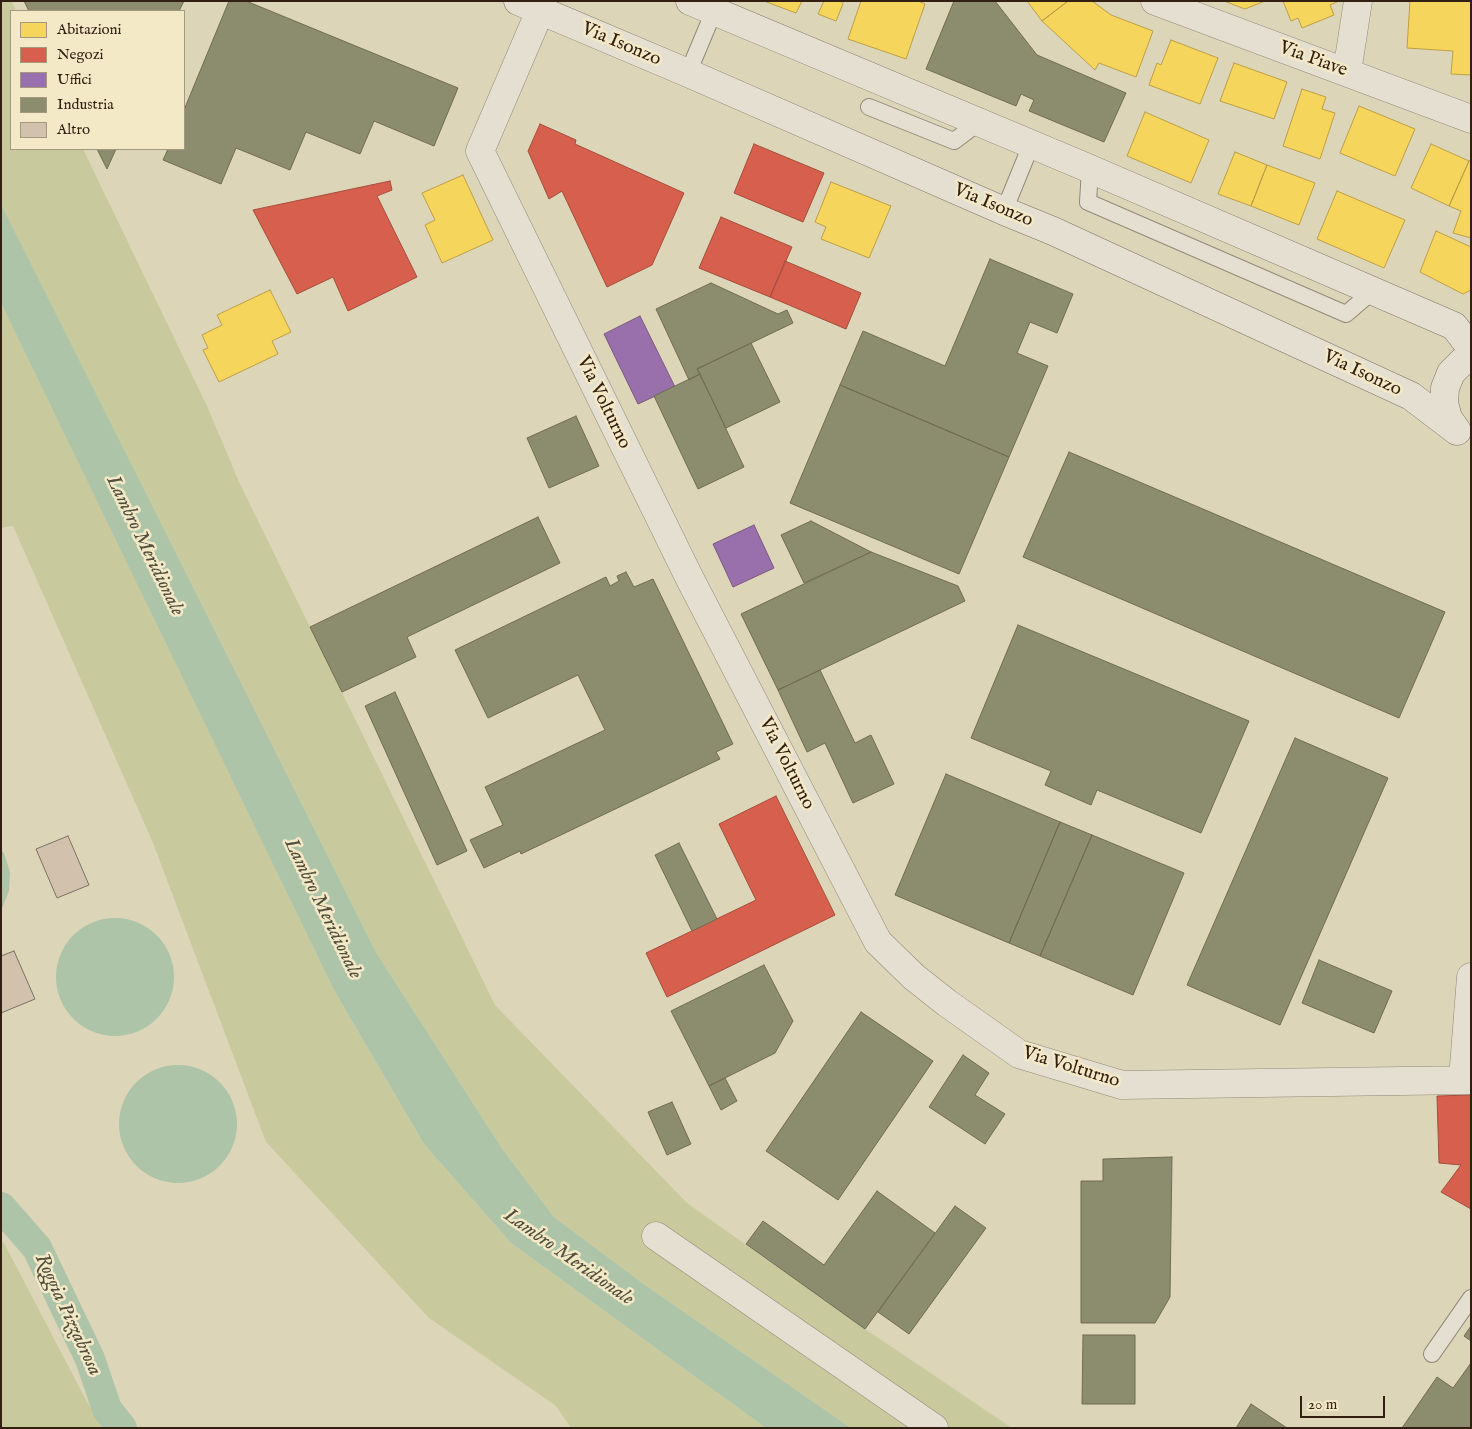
<!DOCTYPE html>
<html>
<head>
<meta charset="utf-8">
<style>
  body { margin:0 }
  #map { position:relative; width:1472px; height:1429px; overflow:hidden; background:#ddd5b8; font-family:"IM FELL English",serif }
  canvas { display:block }
  .frame { position:absolute; inset:0; border:2px solid #331f12; pointer-events:none }
  .legend { position:absolute; left:10px; top:10px; width:175px; height:140px; box-sizing:border-box; background:#f3e9c7; border:1px solid #a6987f; margin:0; padding:6px 9px; list-style:none; font-size:15px; color:#331f12 }
  .legend li { display:flex; align-items:center; gap:10px; height:25px }
  .legend b { width:25px; border:1px solid #a6987f }
  .scale { position:absolute; left:1300px; top:1396px; width:85px; height:22px; box-sizing:border-box; border:2px solid #331f12; border-top:0; padding-left:6px; font-size:15px; line-height:18px; white-space:nowrap; color:#331f12; -webkit-text-stroke:4px #f3e9c7; paint-order:stroke }
</style>
</head>
<body>
<div id="map">
<canvas width="1472" height="1429"></canvas>
<div class="frame"></div>
<ul class="legend">
<li><b style="height:14px;background:#f6d55c"></b>Abitazioni</li>
<li><b style="height:14px;background:#d6604d"></b>Negozi</li>
<li><b style="height:14px;background:#9970ab"></b>Uffici</li>
<li><b style="height:14px;background:#8c8c6e"></b>Industria</li>
<li><b style="height:14px;background:#d1c1ad"></b>Altro</li>
</ul>
<div class="scale">20 m</div>
</div>
<script>
const ctx = document.querySelector('canvas').getContext('2d');
ctx.lineJoin = 'round';
function paint(path, color) {
  ctx.fillStyle = color;
  ctx.fill(path, 'evenodd');
}
function shape(rows) {
  const path = new Path2D();
  for (const r of rows) {
    if (r.length === 3) {
      path.moveTo(r[0] + r[2], r[1]);
      path.arc(r[0], r[1], r[2], 0, 2 * Math.PI);
      continue;
    }
    path.moveTo(r[0], r[1]);
    for (let i = 2; i < r.length; i += 2) path.lineTo(r[i], r[i + 1]);
  }
  return path;
}
function trace(path, color, width, dash) {
  ctx.strokeStyle = color;
  ctx.lineWidth = width;
  ctx.lineCap = dash ? 'butt' : 'round';
  ctx.setLineDash(dash || []);
  ctx.stroke(path);
}
function drawText(font, color, halo, rows, align = 'center') {
  ctx.font = font + ' "IM FELL English",serif';
  ctx.lineWidth = 5;
  ctx.setLineDash([]);
  ctx.textBaseline = 'middle';
  ctx.strokeStyle = halo;
  ctx.fillStyle = color;
  for (const [text, x, y, turn = 0] of rows) {
    ctx.save();
    ctx.translate(x, y);
    ctx.rotate((+turn || 0) * Math.PI / 180);
    ctx.textAlign = isNaN(turn) ? turn : align;
    if (halo) ctx.strokeText(text, 0, 0);
    ctx.fillText(text, 0, 0);
    ctx.restore();
  }
}
paint(shape([
  [1,1,12,1,16,11,11,11,11,149,83,149,207,406,240,484,495,1005,687,1203,865,1329,1012,1428,851,1428,645,1285,554,1217,503,1150,377,954,1,204],
  [1,303,126,558,335,992,424,1144,511,1243,766,1428,571,1428,556,1406,429,1318,266,1142,153,843,13,526,1,528],
  [1,1241,4,1243,86,1400,104,1428,1,1428]
]), '#c8ca9e');
paint(shape([
  [1,204,377,954,503,1150,554,1217,645,1285,851,1428,766,1428,511,1243,424,1144,335,992,1,303],
  [1,850,4,853,10,872,9,891,1,911],
  [115,977,59],
  [178,1124,59]
]), '#aec4a9');
const homes = shape([
  [764,1,802,1,796,13,764,1],
  [824,1,841,1,843,4,836,21,818,14,824,1],
  [861,1,918,1,925,4,906,59,848,39,861,1],
  [1027,1,1068,1,1042,21,1027,1],
  [1068,1,1092,1,1111,15,1153,31,1136,77,1099,63,1095,70,1042,21,1068,1],
  [1224,1,1265,1,1245,9,1224,1],
  [1283,1,1336,1,1337,2,1330,5,1334,15,1302,28,1298,18,1291,21,1283,1],
  [1410,1,1471,1,1471,75,1451,74,1453,51,1407,48,1410,1],
  [1171,40,1218,58,1200,104,1149,85,1157,63,1161,65,1171,40],
  [1234,63,1287,82,1274,119,1220,101,1234,63],
  [1302,89,1326,97,1322,109,1335,113,1320,159,1283,146,1302,89],
  [1359,106,1415,129,1395,176,1340,153,1359,106],
  [1145,112,1209,140,1191,183,1127,156,1145,112],
  [1431,144,1469,161,1449,206,1411,188,1431,144],
  [1235,152,1267,165,1251,206,1218,194,1235,152],
  [1469,161,1471,161,1471,238,1453,233,1461,211,1449,206,1469,161],
  [1267,165,1315,183,1299,225,1251,206,1267,165],
  [463,175,493,240,442,263,425,225,435,220,422,193,463,175],
  [831,182,891,206,869,258,821,239,826,227,815,222,831,182],
  [1337,191,1405,220,1384,268,1317,239,1337,191],
  [1436,231,1471,247,1471,290,1463,294,1420,272,1436,231],
  [270,290,291,332,272,341,278,354,219,382,203,350,208,348,202,335,222,325,217,315,270,290]
]);
paint(homes, '#f6d55c');
trace(homes, '#bc9e46', 1);
const shops = shape([
  [540,124,576,140,575,144,684,193,652,265,607,287,562,191,549,199,528,151,540,124],
  [754,144,824,173,803,222,734,193,754,144],
  [390,181,392,190,377,196,417,277,348,311,333,277,297,294,253,210,390,181],
  [721,217,792,247,770,297,699,268,721,217],
  [785,261,861,293,846,329,770,297,785,261],
  [776,796,835,915,667,997,646,953,756,900,719,824,776,796],
  [1471,1095,1471,1209,1441,1192,1461,1165,1439,1163,1437,1096,1471,1095]
]);
paint(shops, '#d6604d');
trace(shops, '#a54c3b', 1);
const offices = shape([
  [640,316,675,387,638,404,604,334,640,316],
  [754,525,774,568,733,587,713,544,754,525]
]);
paint(offices, '#9970ab');
trace(offices, '#7a587d', 1);
const industry = shape([
  [24,1,184,1,179,11,29,11,24,1],
  [229,1,246,1,458,88,434,146,374,121,360,154,306,132,290,170,236,148,221,184,163,160,168,149,184,149,184,110,229,1],
  [954,1,995,1,1037,55,1126,93,1104,142,1029,111,1034,100,1021,94,1016,106,926,69,954,1],
  [97,149,116,149,107,169,97,149],
  [990,259,1073,294,1057,333,1030,322,1017,353,1048,366,1009,457,840,385,863,331,945,366,990,259],
  [711,283,778,314,787,310,793,323,697,369,700,374,689,380,656,309,711,283],
  [751,343,780,402,726,428,697,369,751,343],
  [700,374,744,467,698,489,654,396,700,374],
  [840,385,1009,457,959,574,790,503,840,385],
  [576,416,599,466,549,488,527,438,576,416],
  [1069,452,1445,612,1399,718,1023,557,1069,452],
  [538,517,560,563,407,637,416,657,342,692,310,627,538,517],
  [811,521,871,552,804,583,781,535,811,521],
  [871,552,958,586,965,601,778,690,741,614,871,552],
  [626,572,634,587,653,579,733,744,716,752,720,759,521,854,520,851,484,868,470,840,503,825,485,787,605,730,578,675,488,718,455,650,606,577,610,586,619,581,617,576,626,572],
  [1018,625,1249,721,1201,833,1097,790,1091,805,1045,785,1051,771,971,738,1018,625],
  [820,670,855,743,871,735,894,784,853,803,825,743,807,752,778,690,820,670],
  [395,692,467,851,437,865,365,706,395,692],
  [1295,738,1388,778,1280,1025,1187,985,1295,738],
  [946,774,1060,822,1009,943,895,895,946,774],
  [1060,822,1092,835,1040,956,1009,943,1060,822],
  [1092,835,1184,873,1133,995,1040,956,1092,835],
  [679,843,717,919,692,931,655,855,679,843],
  [1319,960,1392,991,1374,1033,1302,1003,1319,960],
  [764,965,793,1021,775,1053,709,1086,671,1011,764,965],
  [861,1012,933,1061,838,1200,766,1151,861,1012],
  [963,1055,989,1073,975,1095,1005,1114,985,1144,929,1107,963,1055],
  [725,1078,737,1101,721,1110,709,1086,725,1078],
  [672,1102,691,1144,667,1155,648,1112,672,1102],
  [1172,1157,1170,1297,1155,1323,1081,1323,1081,1181,1103,1181,1103,1159,1172,1157],
  [877,1191,935,1233,865,1329,746,1244,763,1221,824,1265,877,1191],
  [955,1206,986,1228,909,1334,878,1312,955,1206],
  [1471,1326,1471,1341,1464,1336,1471,1326],
  [1083,1335,1135,1335,1135,1404,1082,1404,1083,1335],
  [1471,1363,1471,1428,1402,1428,1437,1377,1453,1388,1471,1363],
  [1251,1404,1287,1428,1236,1428,1251,1404]
]);
paint(industry, '#8c8c6e');
trace(industry, '#716b52', 1);
trace(shape([
  [1,1207,37,1248,90,1359,107,1409,122,1428]
]), '#aec4a9', 30);
const building = shape([
  [68,836,89,885,57,898,36,849,68,836],
  [14,951,35,999,1,1013,1,956,14,951]
]);
paint(building, '#d1c1ad');
trace(building, '#797263', 1);
const lane = shape([
  [688,73,714,11],
  [869,107,954,141,978,123],
  [1090,169,1088,202,1346,314,1373,291],
  [1004,211,1031,145],
  [1432,1354,1471,1298]
]);
const street = shape([
  [1155,1,1471,119],
  [540,11,480,151,689,577,878,942,914,977,947,1003,1019,1054,1122,1085,1471,1080],
  [1347,72,1358,1],
  [1463,1079,1471,977],
  [656,1236,934,1428]
]);
const secondary = shape([
  [518,1,688,73,1004,211,1053,231,1411,396,1457,431],
  [690,1,1081,165,1454,326,1471,348],
  [1457,431,1448,418,1444,403,1445,388,1451,373,1462,362,1471,357]
]);
trace(lane, '#928a79', 18);
trace(street, '#928a79', 29);
trace(secondary, '#797263', 29);
trace(lane, '#e4dfd1', 16);
trace(street, '#e4dfd1', 28);
trace(secondary, '#e4dfd1', 28);
drawText('19px', '#331f12', '#f3e9c7', [
  ["Via Isonzo",621,45,23],
  ["Via Piave",1313,60,20],
  ["Via Isonzo",993,206,23],
  ["Via Isonzo",1362,374,25],
  ["Via Volturno",603,403,64],
  ["Via Volturno",786,764,63],
  ["Via Volturno",1071,1068,17]
]);
drawText('italic 20px', '#524e3d', '#f3e9c7', [
  ["Lambro Meridionale",144,546,64],
  ["Lambro Meridionale",322,909,64],
  ["Lambro Meridionale",568,1258,35],
  ["Roggia Pizzabrosa",67,1315,65]
]);
</script>
</body>
</html>
